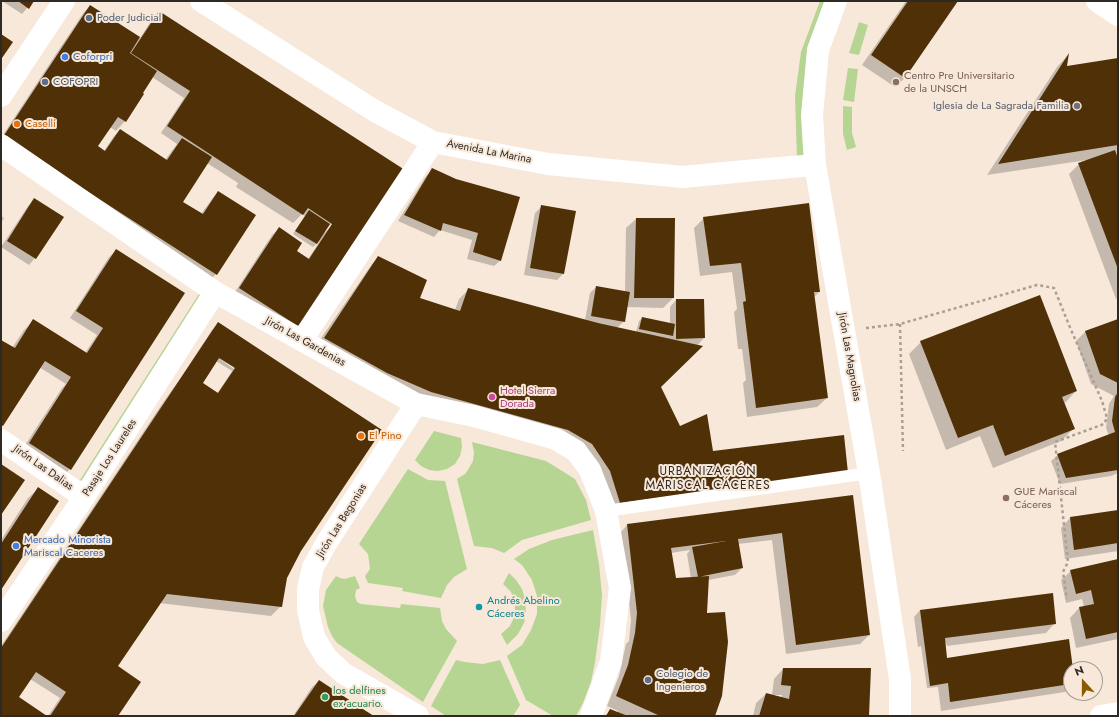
<!DOCTYPE html>
<html>
<head>
<meta charset="utf-8">
<style>
  body { margin:0 }
  #map { position:relative; width:1119px; height:717px; overflow:hidden; background:#f7e8d9; font-family:Jost,sans-serif }
  canvas { display:block }
  .frame { position:absolute; inset:0; border:2px solid #2f2923; pointer-events:none }
  .north { position:absolute; left:1063px; top:661px; width:40px; height:40px; box-sizing:border-box; background:#f7e8d9; border:1px solid #a79c90; border-radius:50%; rotate:339deg; font-size:11px; font-weight:700; line-height:16px; text-align:center; color:#2f2923 }
  .north::after { content:''; display:block; margin:auto; width:14px; height:18px; background:#8a5a00; clip-path:polygon(50% 0,100% 100%,50% 72%,0 100%) }
</style>
</head>
<body>
<div id="map">
<canvas width="1119" height="717"></canvas>
<div class="frame"></div>
<div class="north">N</div>
</div>
<script>
const ctx = document.querySelector('canvas').getContext('2d');
ctx.lineJoin = 'round';
function paint(path, color) {
  ctx.fillStyle = color;
  ctx.fill(path, 'evenodd');
}
function shape(rows) {
  const path = new Path2D();
  for (const r of rows) {
    path.moveTo(r[0], r[1]);
    for (let i = 2; i < r.length; i += 2) path.lineTo(r[i], r[i + 1]);
  }
  return path;
}
function trace(path, color, width, dash) {
  ctx.strokeStyle = color;
  ctx.lineWidth = width;
  ctx.lineCap = dash ? 'butt' : 'round';
  ctx.setLineDash(dash || []);
  ctx.stroke(path);
}
function drawText(font, color, halo, rows, align = 'center') {
  ctx.font = font + ' Jost,sans-serif';
  ctx.lineWidth = 4;
  ctx.setLineDash([]);
  ctx.textBaseline = 'middle';
  ctx.strokeStyle = halo;
  ctx.fillStyle = color;
  for (const [text, x, y, turn = 0] of rows) {
    ctx.save();
    ctx.translate(x, y);
    ctx.rotate((+turn || 0) * Math.PI / 180);
    ctx.textAlign = isNaN(turn) ? turn : align;
    if (halo) ctx.strokeText(text, 0, 0);
    ctx.fillText(text, 0, 0);
    ctx.restore();
  }
}
paint(shape([
  [820,1,829,1,806,159,797,159,795,96,801,52],
  [859,22,868,25,859,55,849,53],
  [848,68,858,69,854,102,843,100],
  [843,106,852,107,852,133,856,147,847,150,843,134],
  [199,294,204,297,85,483,80,480],
  [434,431,461,438,462,447,460,456,455,464,447,469,438,471,429,470,421,466,415,460],
  [472,442,546,461,575,479,586,500,591,520,522,540,504,553,492,548,474,546,457,479,465,474,469,468,473,461,474,453],
  [408,469,428,480,445,481,467,569,454,577,447,585,441,598,402,591,403,588,368,583,365,576,370,569,368,554,359,544],
  [593,530,599,564,602,595,600,625,595,662,591,682,583,703,576,716,553,716,526,700,507,656,522,645,531,630,537,614,537,596,532,580,522,565,514,559,529,549,552,540],
  [509,573,516,580,522,589,525,599,526,612,524,623,518,634,507,645,501,634,510,626,515,615,515,603,511,592,503,584],
  [336,576,340,578,345,579,355,576,360,588,356,590,355,596,357,602,361,604,400,608,401,604,440,608,442,621,446,629,457,641,423,702,337,643,332,636,328,627,323,606,326,590],
  [456,660,465,662,483,664,500,660,520,705,513,716,446,716,431,706]
]), '#b6d592');
paint(shape([
  [2,1,33,1,22,14],
  [906,1,957,1,905,78,895,87,862,65],
  [90,6,140,38,153,18,159,12,406,172,303,329,233,295,272,235,279,229,293,255,308,259,320,241,313,247,293,234,305,216,302,214,293,223,236,187,238,183,207,163,180,205,201,214,212,199,218,192,254,215,216,274,209,281,1,138,56,54,84,12],
  [152,77,184,98,161,133,177,144,165,160,120,130,114,136,104,151,97,147,110,127,116,131,125,121],
  [335,220,337,221,322,235,324,231],
  [1067,56,1066,67,1118,59,1118,155,1116,156,1118,162,1118,298,1116,299,1069,174,1079,164,1087,160,987,175,1057,67],
  [432,170,501,260,494,266,467,259,472,240,440,230,434,237,398,221,426,176],
  [34,200,35,258,29,265,1,247,28,206],
  [542,206,563,274,557,280,524,275,535,213],
  [1,216,4,218,1,223],
  [704,218,819,292,814,297,827,398,817,407,747,417,743,383,746,380,742,349,738,349,734,312,737,309,732,272,700,276,694,228],
  [636,219,673,298,663,308,626,307,624,321,617,328,636,332,639,321,642,318,670,324,670,307,676,300,704,338,660,387,680,427,712,453,610,512,582,453,421,401,315,347,372,264,378,258,418,298,455,310,459,299,469,289,585,320,590,293,596,287,625,292,626,228],
  [116,251,183,294,70,469,61,478,20,453,62,388,66,384,39,367,1,426,1,341,12,348,24,330,34,320,85,353,97,335,70,318,109,257],
  [1118,320,1118,473,1111,476,1060,484,1051,461,1058,455,1109,436,1106,428,1109,404,1114,396,1091,384,1076,341,1086,331],
  [218,324,298,376,300,551,286,577,281,606,271,616,159,603,117,667,117,716,48,716,60,698,30,679,17,698,45,716,1,716,1,646,162,404,182,376,212,330],
  [221,358,234,366,234,369,220,359],
  [216,361,232,371,217,394,201,383],
  [921,342,1076,391,1064,404,1073,429,1061,441,993,468,980,436,946,450,909,354],
  [38,489,1,588,1,540,28,498],
  [852,496,869,635,860,644,786,654,772,540,738,544,742,568,735,575,708,580,705,614,714,716,605,716,611,710,618,713,618,711,607,706,619,676,626,644,629,641,631,620,621,532,627,525],
  [690,550,687,554,691,579,675,580,671,553],
  [1118,511,1118,551,1065,559,1061,528,1070,518],
  [1118,560,1118,639,1076,648,1070,618,1079,608,1084,607,1082,599,1066,603,1061,580,1071,571],
  [920,610,1055,623,1046,633,947,646,946,643,944,643,946,659,1072,669,1071,669,1071,686,1065,692,941,711,938,687,927,688,921,646,918,647,914,617],
  [783,669,868,716,753,716,756,703,766,694,772,695,774,679],
  [774,695,782,695,781,698,773,696],
  [319,681,372,716,293,716,312,687]
]), '#0003');
paint(shape([
  [18,1,34,1,29,9],
  [908,1,958,1,905,78,871,55],
  [90,5,140,37,130,53,157,71,143,93,144,94,126,122,118,117,98,146,105,151,120,129,167,160,182,138,212,157,183,202,203,214,218,191,256,215,217,275,3,137],
  [159,11,408,172,304,330,239,288,279,227,302,243,297,251,309,259,332,224,308,208,303,215,167,126,190,91,131,53],
  [1,34,13,42,2,58,1,57],
  [1069,53,1067,66,1118,58,1118,145,998,164],
  [1115,150,1118,159,1118,269,1078,163],
  [432,168,456,179,520,197,501,261,473,252,478,233,443,223,441,231,404,215],
  [34,198,64,217,36,259,7,241],
  [809,203,820,292,814,292,828,398,756,408,743,302,746,301,741,263,710,266,703,217],
  [541,205,576,211,564,274,530,268],
  [309,210,330,224,317,244,295,231],
  [636,218,675,218,674,298,634,298],
  [116,249,185,293,71,470,29,443,71,377,45,361,3,426,1,425,1,340,15,348,33,319,87,353,103,328,76,311],
  [378,256,427,280,420,298,460,311,468,288,598,323,703,346,661,387,680,426,707,414,713,451,844,435,848,473,620,503,610,471,592,444,568,430,431,392,387,373,324,338],
  [596,286,630,292,625,322,591,316],
  [1040,295,1077,391,1062,397,1075,429,1005,456,993,425,958,438,920,341],
  [676,299,704,299,705,338,676,339],
  [642,317,675,324,673,336,639,329],
  [1118,319,1118,383,1100,374,1085,331],
  [218,322,382,430,301,551,287,578,282,607,167,594,118,666,141,682,118,716,50,716,66,692,36,672,19,697,47,716,1,716,1,648],
  [219,358,235,368,218,393,203,383],
  [1118,392,1118,470,1066,478,1057,454,1115,432,1112,421,1115,397],
  [1,464,25,480,1,515],
  [38,487,59,501,1,590,1,544],
  [853,495,870,635,796,645,782,533,738,539,743,568,698,577,692,547,726,541,671,548,676,578,709,576,707,613,725,612,728,642,722,696,715,716,660,716,616,696,628,665,635,633,637,613,627,524],
  [1118,510,1118,543,1074,550,1070,517],
  [1118,559,1118,632,1086,639,1079,607,1094,604,1091,590,1076,594,1070,570],
  [1053,593,1056,624,945,638,947,658,1069,639,1073,669,1071,669,1071,684,950,702,948,683,930,686,920,610],
  [783,668,871,668,869,716,759,716,766,693,789,699,791,686,781,685],
  [319,680,366,711,374,716,294,716],
  [610,709,628,716,606,716]
]), '#4f3007');
trace(shape([
  [900,324,903,451],
  [866,328,900,324,1037,285,1054,288,1069,325,1102,401,1107,418,1104,424,1055,442,1068,562,1063,572,1067,599]
]), '#aa9f93', 2.5, [3, 3]);
trace(shape([
  [606,511,869,473]
]), '#fff', 12);
trace(shape([
  [201,1,375,111,433,142,548,164,683,177,756,170,815,165],
  [836,1,818,50,812,115,815,165,869,473,900,679,900,716],
  [1097,1,1118,15],
  [1,96,64,1],
  [1,145,215,292,416,404,474,416,556,439,576,451,590,470,606,511,620,588,611,661,591,716],
  [302,340,433,142],
  [416,404,327,542,313,567,308,589,308,610,314,637,326,657,343,673,418,716],
  [1,440,84,497],
  [1,621,84,497,215,292],
  [1101,716,1118,713]
]), '#fff', 22);
for (const [x, y, r, color] of [
  [89,18,4,"#5c6f8a"],
  [65,57,4,"#3f7fe0"],
  [45,82,4,"#5c6f8a"],
  [896,82,4,"#8d6e63"],
  [1077,106,4,"#6b7280"],
  [17,124,4,"#e8710a"],
  [492,397,4,"#d1479c"],
  [361,436,4,"#e8710a"],
  [1006,498,4,"#8d6e63"],
  [16,546,4,"#3f7fe0"],
  [479,607,4,"#0f9aa8"],
  [648,680,4,"#5c6f8a"],
  [325,697,4,"#2e9e5b"]
]) {
  const dot = new Path2D();
  dot.arc(x, y, r, 0, 2 * Math.PI);
  ctx.fillStyle = color;
  ctx.fill(dot);
  trace(dot, '#f7e8d9', 1.5);
}
drawText('11px', '#4e5e75', '#f7e8d9', [
  ["Poder Judicial",97,18],
  ["COFOPRI",53,82],
  ["Colegio de",656,674],
  ["Ingenieros",656,687]
], 'left');
drawText('11px', '#366cbe', '#f7e8d9', [
  ["Coforpri",73,57],
  ["Mercado Minorista",24,540],
  ["Mariscal Caceres",24,553]
], 'left');
drawText('11px', '#785e54', '#f7e8d9', [
  ["Centro Pre Universitario",904,76],
  ["de la UNSCH",904,89],
  ["GUE Mariscal",1014,492],
  ["Cáceres",1014,505]
], 'left');
drawText('11px', '#5b616d', '#f7e8d9', [
  ["Iglesia de La Sagrada Familia",1069,106]
], 'right');
drawText('11px', '#c56008', '#f7e8d9', [
  ["Caselli",25,124],
  ["El Pino",369,436]
], 'left');
drawText('11px', '#2f2923', '#f7e8d9', [
  ["Avenida La Marina",489,152,11],
  ["Jirón Las Gardenias",305,342,29],
  ["Jirón Las Magnolias",849,357,80],
  ["Pasaje Los Laureles",110,458,-57],
  ["Jirón Las Dalias",43,468,35],
  ["Jirón Las Begonias",342,521,-58]
]);
drawText('11px', '#b23c85', '#f7e8d9', [
  ["Hotel Sierra",500,391],
  ["Dorada",500,404]
], 'left');
drawText('11px', '#0d838f', '#f7e8d9', [
  ["Andrés Abelino",487,601],
  ["Cáceres",487,614]
], 'left');
drawText('11px', '#27864d', '#f7e8d9', [
  ["los delfines",333,691],
  ["ex acuario.",333,704]
], 'left');
ctx.letterSpacing = '1px';
drawText('12px', '#2f2923', '#f7e8d9', [
  ["URBANIZACIÓN",708,472],
  ["MARISCAL CÁCERES",708,486]
]);
ctx.letterSpacing = '0px';
</script>
</body>
</html>
